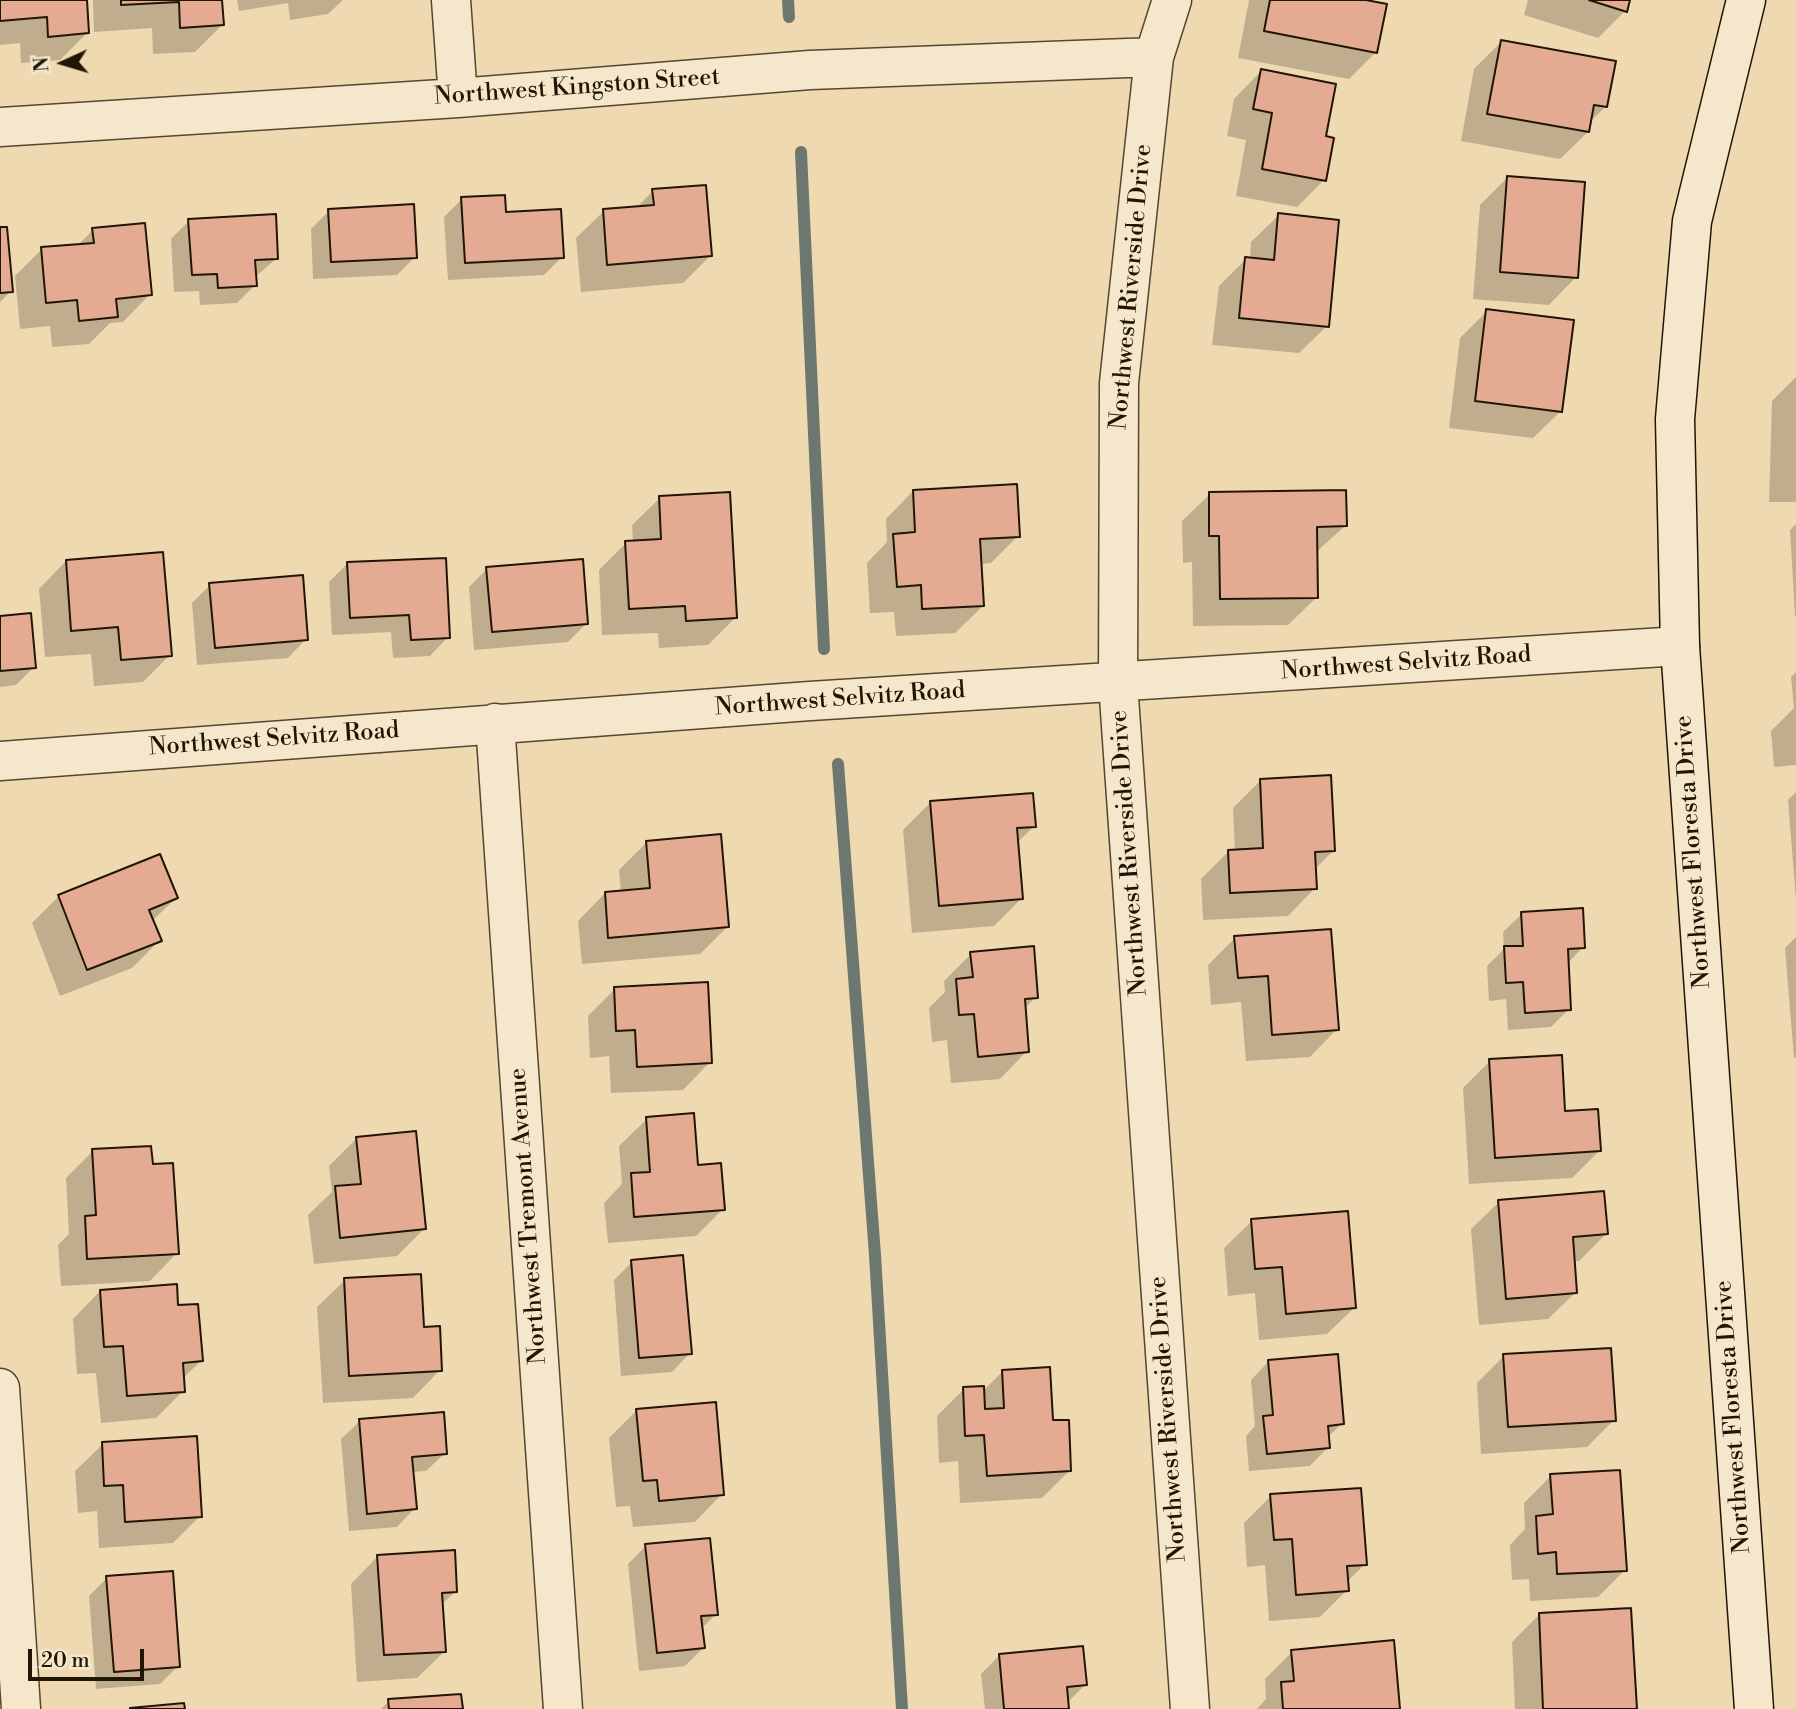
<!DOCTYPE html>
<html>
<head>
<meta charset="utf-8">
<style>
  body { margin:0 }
  #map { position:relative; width:1796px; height:1709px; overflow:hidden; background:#efd9b1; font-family:"Libre Bodoni",serif }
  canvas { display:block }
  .north { position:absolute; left:28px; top:28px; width:70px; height:70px; -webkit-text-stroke:5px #f5e6cc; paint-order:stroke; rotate:266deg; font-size:19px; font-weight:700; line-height:28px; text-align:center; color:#201606 }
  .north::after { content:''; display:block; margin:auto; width:24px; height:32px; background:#201606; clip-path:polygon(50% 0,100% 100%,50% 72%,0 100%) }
  .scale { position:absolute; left:28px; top:1649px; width:116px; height:32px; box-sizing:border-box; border:4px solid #201606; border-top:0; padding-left:9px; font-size:21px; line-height:24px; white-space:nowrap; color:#201606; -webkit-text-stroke:5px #f5e6cc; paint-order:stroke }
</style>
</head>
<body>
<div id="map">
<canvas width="1796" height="1709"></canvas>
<div class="north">N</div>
<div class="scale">20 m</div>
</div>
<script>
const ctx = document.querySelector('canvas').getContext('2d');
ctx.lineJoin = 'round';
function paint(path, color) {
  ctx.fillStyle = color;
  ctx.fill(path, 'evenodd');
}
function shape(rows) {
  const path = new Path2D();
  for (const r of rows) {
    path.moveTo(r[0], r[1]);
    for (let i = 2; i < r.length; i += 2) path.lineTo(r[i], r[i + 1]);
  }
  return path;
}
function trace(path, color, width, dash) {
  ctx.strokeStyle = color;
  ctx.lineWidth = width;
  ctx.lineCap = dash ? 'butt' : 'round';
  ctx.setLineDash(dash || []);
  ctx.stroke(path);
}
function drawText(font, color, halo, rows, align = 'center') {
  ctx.font = font + ' "Libre Bodoni",serif';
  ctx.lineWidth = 6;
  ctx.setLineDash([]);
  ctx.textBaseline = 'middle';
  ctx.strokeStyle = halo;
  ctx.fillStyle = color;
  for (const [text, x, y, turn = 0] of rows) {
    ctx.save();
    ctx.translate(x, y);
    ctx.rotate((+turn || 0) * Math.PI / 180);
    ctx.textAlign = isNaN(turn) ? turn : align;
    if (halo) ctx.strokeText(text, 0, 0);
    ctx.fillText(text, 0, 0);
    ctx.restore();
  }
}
paint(shape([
  [0,0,85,0,88,32,60,60,21,63,20,43,0,45],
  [93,0,221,0,222,25,195,52,153,54,152,28,94,32],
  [237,0,343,0,328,14,290,20,288,3,239,11],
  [1249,0,1357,0,1376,52,1349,79,1238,58],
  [1528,0,1628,0,1625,11,1598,38,1524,15],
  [1501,42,1606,106,1589,123,1588,132,1560,159,1461,141,1474,69],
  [1261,71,1324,137,1324,180,1297,207,1236,196,1246,140,1227,136,1234,99],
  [1508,177,1576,277,1549,305,1473,299,1480,205],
  [653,191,710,256,683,283,581,292,576,238,604,211,636,208],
  [462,199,504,214,562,257,544,275,448,280,444,217],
  [329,211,415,257,397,275,313,279,311,229],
  [1279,215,1327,326,1299,353,1212,345,1219,286,1246,259,1250,259,1251,242],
  [189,221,277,258,255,277,255,285,237,303,200,305,199,291,174,292,171,239],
  [0,229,11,291,0,302],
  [93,230,150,294,123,322,110,323,89,344,52,347,50,326,20,329,15,276,42,249,77,246],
  [1487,311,1561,411,1533,438,1449,428,1460,338],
  [1796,377,1796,502,1769,502,1772,401],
  [913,491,1018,536,991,563,980,564,983,606,955,633,896,636,894,612,870,613,867,563,887,542,886,519],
  [1210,494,1345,526,1315,553,1316,598,1288,625,1193,626,1192,562,1183,563,1182,521],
  [660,498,735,618,708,645,659,648,658,633,602,635,599,570,626,543,633,542,632,525],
  [1796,524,1796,616,1795,616,1790,530],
  [66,561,170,655,143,682,94,686,91,654,45,657,39,589],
  [347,564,448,637,430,656,393,658,391,632,332,635,329,582],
  [487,569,586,624,568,642,474,650,469,587],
  [210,585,306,639,288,658,197,665,192,603],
  [0,618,34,667,16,685,0,687],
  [1796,672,1796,765,1774,767,1771,731,1794,708,1791,677],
  [1260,781,1333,851,1314,870,1315,888,1288,916,1203,920,1201,879,1228,852,1235,852,1233,808],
  [1796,792,1796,900,1788,800],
  [931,802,1034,826,1017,843,1021,899,994,926,912,933,903,830],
  [646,843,727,927,700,954,582,964,578,921,605,893,621,892,619,870],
  [59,896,176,898,152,921,160,940,132,968,60,996,32,923],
  [1522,914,1583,947,1567,964,1569,1009,1551,1027,1508,1030,1506,999,1489,1001,1487,966,1504,949,1503,932],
  [1796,937,1796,1057,1794,1058,1785,948],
  [1235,938,1337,1029,1310,1057,1246,1061,1241,1002,1211,1005,1208,965],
  [971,954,1036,997,1024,1009,1027,1051,1000,1079,951,1083,947,1040,932,1042,929,1008,945,992,944,981],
  [615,989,710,1062,683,1090,611,1093,609,1056,590,1058,588,1016],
  [1490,1061,1564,1113,1600,1150,1572,1178,1469,1184,1463,1088],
  [647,1119,723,1209,696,1236,608,1243,604,1203,622,1184,619,1146],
  [356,1139,424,1229,397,1256,314,1264,308,1215,332,1192,329,1166],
  [93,1151,151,1166,177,1253,150,1281,61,1286,58,1245,69,1234,66,1178],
  [1499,1202,1606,1234,1579,1261,1573,1261,1576,1292,1548,1319,1479,1325,1471,1229],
  [1252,1221,1355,1307,1327,1334,1259,1340,1255,1293,1228,1296,1224,1248],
  [632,1262,690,1353,672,1372,621,1376,614,1280],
  [345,1280,423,1329,440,1370,413,1398,323,1403,317,1307],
  [100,1291,177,1307,201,1361,182,1379,183,1391,156,1418,101,1423,96,1373,77,1374,73,1319],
  [1504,1356,1614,1420,1587,1447,1481,1454,1477,1383],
  [1269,1361,1342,1423,1327,1438,1328,1447,1310,1466,1249,1471,1246,1436,1255,1426,1251,1380],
  [1002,1372,1051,1422,1069,1471,1042,1498,960,1503,958,1461,939,1463,937,1416,964,1389,983,1391],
  [636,1411,722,1494,695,1522,633,1527,630,1506,616,1507,609,1438],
  [360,1421,445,1453,426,1471,412,1472,415,1508,397,1527,349,1531,341,1439],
  [103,1444,200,1516,173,1543,99,1548,97,1511,78,1513,75,1471],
  [1551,1476,1625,1570,1598,1597,1530,1601,1529,1579,1512,1580,1510,1545,1525,1529,1524,1503],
  [1271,1496,1365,1564,1346,1583,1347,1590,1320,1617,1269,1621,1265,1565,1247,1567,1244,1523],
  [646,1546,716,1614,701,1629,703,1648,685,1666,639,1671,628,1564],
  [378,1556,456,1591,441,1605,445,1651,417,1678,357,1682,351,1584],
  [107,1578,178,1666,160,1684,96,1689,89,1596],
  [1540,1614,1635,1709,1515,1709,1512,1642],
  [1292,1652,1398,1709,1257,1709,1266,1699,1265,1679],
  [999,1656,1085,1685,1067,1703,1067,1709,985,1709,981,1674],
  [389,1701,461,1709,381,1709]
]), '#0003');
trace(shape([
  [788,0,789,17],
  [801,152,824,649],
  [838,764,875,1255,902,1709]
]), '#6c7770', 12);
const building = shape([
  [0,0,87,0,89,33,48,37,47,17,0,21,0,0],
  [121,0,222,0,224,25,180,28,179,2,121,5,121,0],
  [1270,0,1366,0,1387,4,1377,53,1264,31,1270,0],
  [1589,0,1630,0,1627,12,1589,0],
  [1501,40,1616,61,1607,107,1594,105,1589,132,1487,114,1501,40],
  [1261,69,1336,84,1326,136,1334,138,1326,181,1262,169,1272,113,1253,109,1261,69],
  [1507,176,1585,182,1578,278,1500,272,1507,176],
  [706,185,712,256,607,265,603,209,654,205,652,189,706,185],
  [505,195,506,212,561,209,564,258,465,263,461,197,505,195],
  [414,204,417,258,331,262,328,209,414,204],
  [1278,213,1339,220,1329,327,1239,318,1245,257,1274,260,1278,213],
  [276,214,278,259,255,260,257,286,218,288,217,274,192,275,188,219,276,214],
  [145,223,152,295,116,299,118,317,79,321,77,300,46,303,41,247,94,243,92,228,145,223],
  [0,227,7,227,13,292,0,293,0,227],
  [1486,309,1574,320,1562,412,1475,401,1486,309],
  [1017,484,1020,537,980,539,984,606,922,609,921,585,897,587,893,534,915,532,913,490,1017,484],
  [1346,490,1347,526,1317,527,1318,598,1220,599,1219,536,1209,536,1209,492,1346,490],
  [730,492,737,618,686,621,685,606,629,609,625,541,661,539,659,496,730,492],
  [163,552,172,656,121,660,118,627,71,631,66,560,163,552],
  [446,558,450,638,411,640,409,615,350,618,347,562,446,558],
  [583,559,588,624,492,632,486,567,583,559],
  [303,575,308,640,215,648,209,583,303,575],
  [31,613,36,668,0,671,0,616,31,613],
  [1331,775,1335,851,1315,852,1317,889,1230,893,1228,850,1263,848,1260,779,1331,775],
  [1033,793,1036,827,1017,828,1023,899,939,906,930,801,1033,793],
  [721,834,729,927,608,938,605,892,650,888,646,841,721,834],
  [160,854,178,898,149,910,162,941,87,970,58,895,160,854],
  [1583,908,1585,948,1568,949,1571,1010,1525,1013,1523,982,1506,983,1504,946,1523,946,1521,912,1583,908],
  [1331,929,1339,1030,1272,1035,1268,976,1238,978,1234,936,1331,929],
  [1034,946,1038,998,1025,999,1029,1052,978,1057,974,1014,959,1015,956,979,973,977,970,952,1034,946],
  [708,982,712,1063,637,1067,635,1030,616,1031,614,987,708,982],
  [1562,1055,1565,1111,1598,1109,1601,1151,1495,1158,1489,1059,1562,1055],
  [694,1113,698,1165,721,1163,725,1210,634,1217,631,1173,650,1172,646,1117,694,1113],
  [416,1131,426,1229,340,1238,335,1186,361,1184,356,1137,416,1131],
  [151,1146,153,1164,173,1163,179,1254,87,1259,85,1216,96,1215,92,1149,151,1146],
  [1604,1191,1608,1234,1573,1237,1577,1293,1506,1299,1498,1200,1604,1191],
  [1348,1211,1356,1308,1286,1314,1282,1267,1255,1269,1251,1219,1348,1211],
  [683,1255,692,1354,639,1358,631,1260,683,1255],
  [421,1274,424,1327,440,1326,442,1371,349,1376,344,1278,421,1274],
  [177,1284,178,1305,198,1304,203,1361,183,1363,185,1392,127,1396,123,1346,104,1347,100,1290,177,1284],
  [1611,1348,1616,1421,1508,1427,1503,1354,1611,1348],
  [1338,1354,1344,1424,1328,1426,1330,1448,1267,1454,1263,1416,1273,1415,1268,1360,1338,1354],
  [1050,1367,1053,1420,1069,1420,1071,1471,987,1476,984,1435,965,1436,963,1387,984,1386,985,1409,1004,1408,1002,1370,1050,1367],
  [716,1402,724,1495,659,1501,657,1480,643,1481,636,1409,716,1402],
  [444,1412,447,1454,412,1457,417,1509,367,1514,359,1419,444,1412],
  [197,1436,202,1517,125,1522,123,1485,104,1486,102,1442,197,1436],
  [1620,1470,1627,1571,1557,1574,1556,1552,1538,1554,1536,1516,1553,1514,1550,1474,1620,1470],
  [1361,1488,1367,1565,1347,1566,1349,1591,1296,1595,1292,1539,1274,1540,1270,1494,1361,1488],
  [710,1538,718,1615,701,1616,705,1648,657,1653,645,1544,710,1538],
  [455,1550,457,1592,442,1593,446,1652,384,1655,377,1555,455,1550],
  [173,1571,180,1667,114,1672,106,1576,173,1571],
  [1631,1608,1637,1709,1543,1709,1539,1613,1631,1608],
  [1394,1640,1400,1709,1283,1709,1281,1682,1294,1681,1291,1650,1394,1640],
  [1083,1646,1087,1685,1067,1687,1069,1709,1004,1709,999,1654,1083,1646],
  [461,1694,463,1709,389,1709,388,1699,461,1694],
  [184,1703,185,1709,130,1709,130,1708,184,1703]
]);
paint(building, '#e5aa92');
trace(building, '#201606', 2);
const street = shape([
  [451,0,458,98],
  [1172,0,1154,57,1119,383,1118,683,1190,1709],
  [0,127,458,98,810,70,1154,57],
  [495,723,563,1709],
  [0,761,810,701,1680,646],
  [0,1388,21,1709]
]);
const secondary = shape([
  [1746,0,1692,221,1675,419,1680,646,1754,1709]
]);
trace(street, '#544731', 41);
trace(secondary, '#201606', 41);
trace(street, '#f5e6cc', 38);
trace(secondary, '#f5e6cc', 38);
drawText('24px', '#201606', '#f5e6cc', [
  ["Northwest Kingston Street",577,88,-4],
  ["Northwest Riverside Drive",1132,287,-85],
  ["Northwest Selvitz Road",1406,664,-4],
  ["Northwest Selvitz Road",840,700,-4],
  ["Northwest Selvitz Road",274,740,-4],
  ["Northwest Floresta Drive",1694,852,-94],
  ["Northwest Riverside Drive",1130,853,-94],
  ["Northwest Tremont Avenue",529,1216,-94],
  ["Northwest Floresta Drive",1734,1417,-94],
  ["Northwest Riverside Drive",1169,1419,-94]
]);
</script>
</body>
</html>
